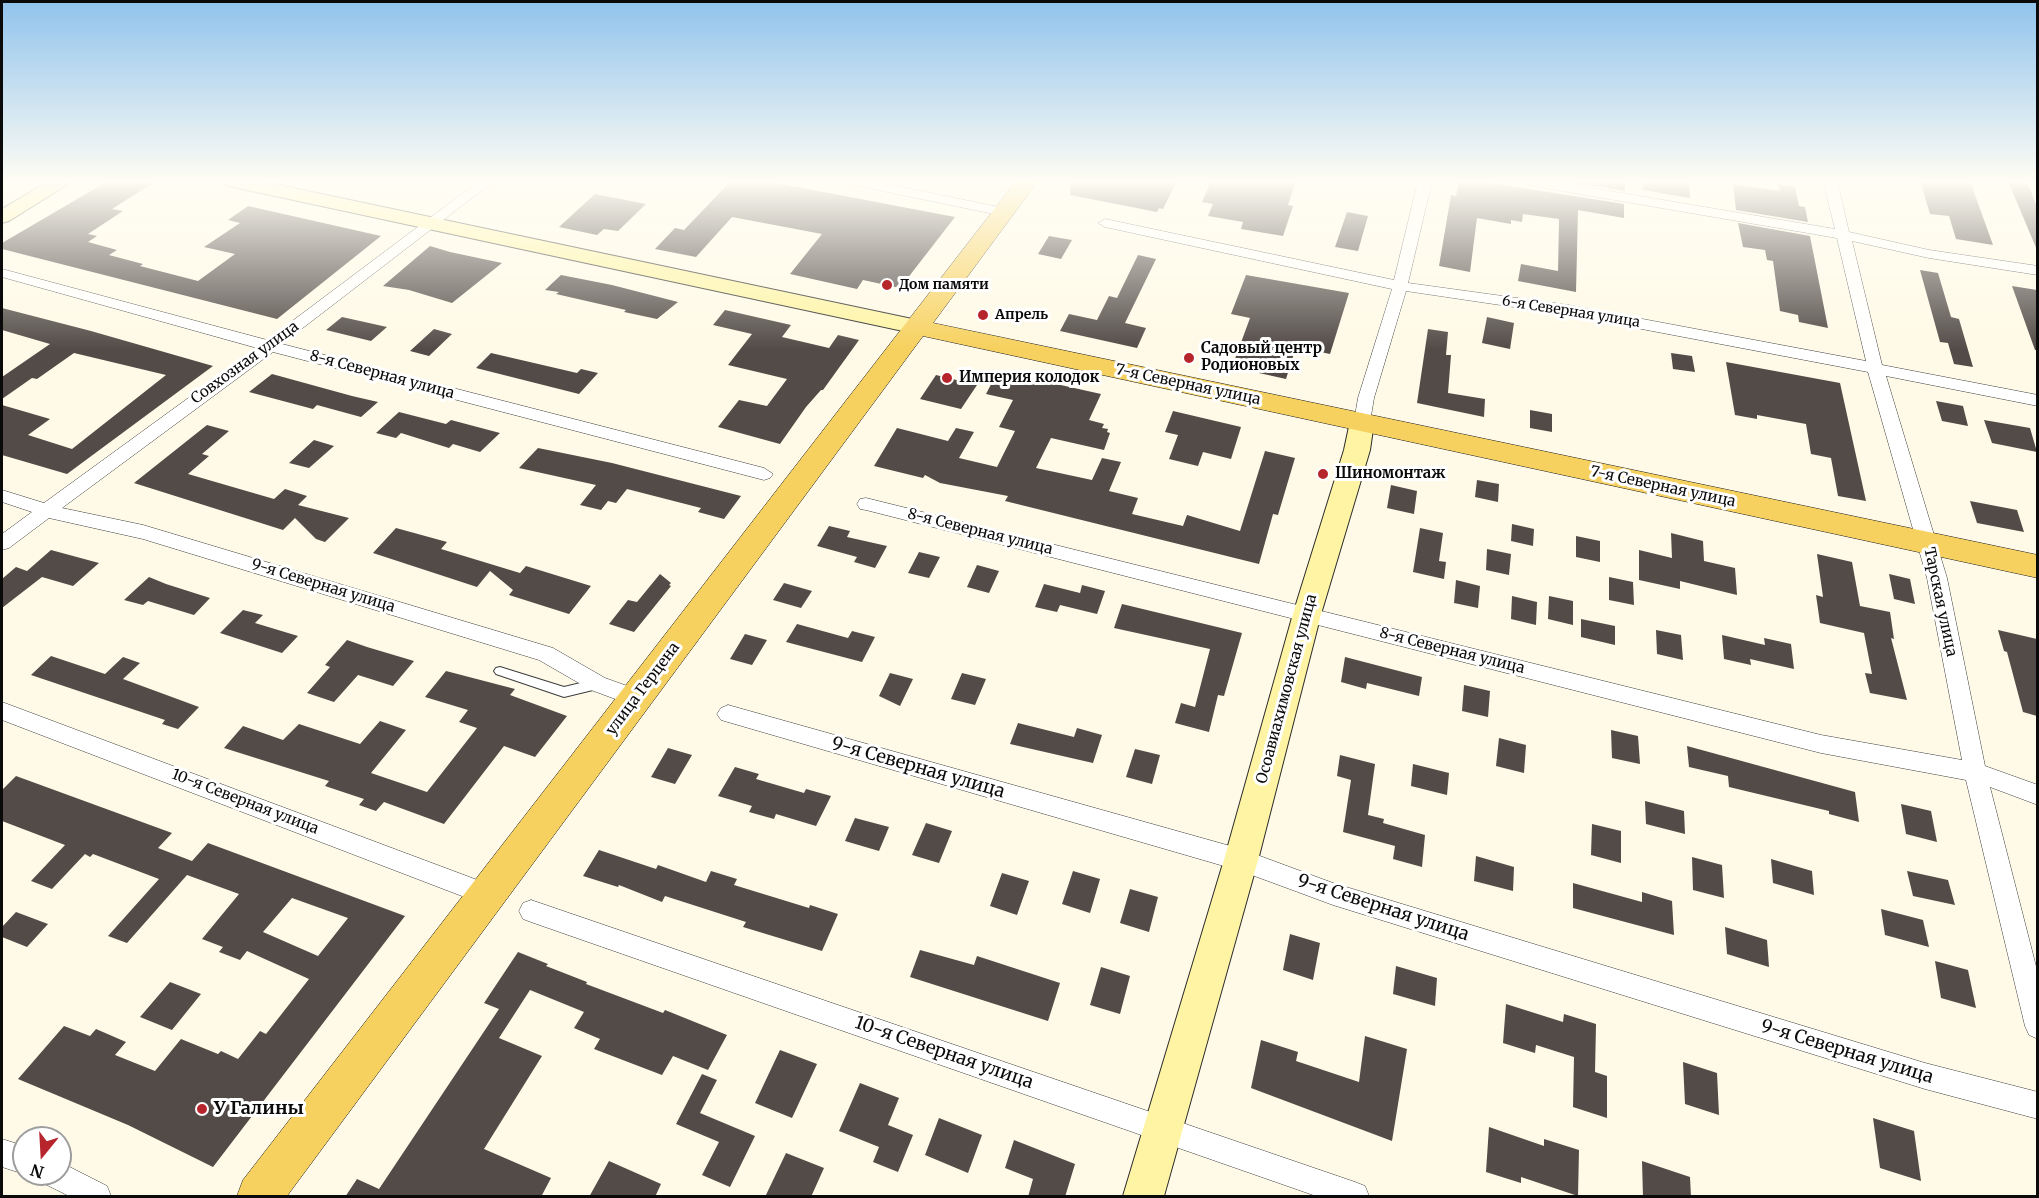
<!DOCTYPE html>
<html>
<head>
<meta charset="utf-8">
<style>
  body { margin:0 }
  #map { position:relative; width:2039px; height:1198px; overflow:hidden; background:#fffae7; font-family:Merriweather,serif }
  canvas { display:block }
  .frame { position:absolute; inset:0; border:3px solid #0a0a0a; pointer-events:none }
  .north { position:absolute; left:12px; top:1126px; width:60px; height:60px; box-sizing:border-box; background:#fff; border:2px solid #9d9d9d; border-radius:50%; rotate:198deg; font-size:16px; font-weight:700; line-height:24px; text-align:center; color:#0a0a0a }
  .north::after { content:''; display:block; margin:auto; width:21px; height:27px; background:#b7252c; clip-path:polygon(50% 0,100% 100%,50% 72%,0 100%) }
</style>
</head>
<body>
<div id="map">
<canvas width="2039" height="1198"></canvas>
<div class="frame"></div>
<div class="north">N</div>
</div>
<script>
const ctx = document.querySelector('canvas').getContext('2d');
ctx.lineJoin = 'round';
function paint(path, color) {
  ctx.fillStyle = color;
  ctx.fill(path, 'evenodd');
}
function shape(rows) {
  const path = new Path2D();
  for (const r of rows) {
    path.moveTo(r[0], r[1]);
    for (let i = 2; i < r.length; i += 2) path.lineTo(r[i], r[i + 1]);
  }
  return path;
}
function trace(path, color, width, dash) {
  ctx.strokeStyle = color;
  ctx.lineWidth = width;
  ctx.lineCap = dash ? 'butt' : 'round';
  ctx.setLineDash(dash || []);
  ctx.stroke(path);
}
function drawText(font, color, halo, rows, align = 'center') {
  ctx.font = font + ' Merriweather,serif';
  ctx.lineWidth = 6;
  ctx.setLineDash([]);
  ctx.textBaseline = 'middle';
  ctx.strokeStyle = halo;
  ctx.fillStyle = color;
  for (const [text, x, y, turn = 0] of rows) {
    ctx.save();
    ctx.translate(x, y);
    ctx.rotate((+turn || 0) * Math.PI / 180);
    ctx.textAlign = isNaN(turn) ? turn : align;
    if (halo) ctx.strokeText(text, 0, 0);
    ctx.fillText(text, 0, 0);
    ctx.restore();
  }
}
paint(shape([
  [108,181,156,181,112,209,123,211,88,234,97,236,88,242,117,250,109,255,143,264,140,266,198,281,235,254,204,247,240,223,228,220,248,206,381,236,277,319,2,249,2,243],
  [731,181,766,181,955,217,900,288,863,280,857,289,790,274,822,234,732,217,696,257,655,249,675,228,684,230],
  [1071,181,1177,181,1163,209,1159,208,1157,212,1070,195],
  [1211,181,1296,181,1288,205,1293,206,1283,236,1241,229,1243,222,1208,216,1213,204,1202,202],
  [1459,181,1478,181,1624,204,1624,218,1578,210,1576,292,1518,281,1521,264,1558,271,1559,219,1523,214,1522,222,1511,220,1511,224,1477,218,1470,272,1439,266,1451,195,1456,196],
  [1563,181,1625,181,1625,191],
  [1643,181,1689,181,1690,198,1643,190],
  [1920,181,1970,181,1993,245,1956,239,1949,216,1930,214],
  [2008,181,2027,181,2037,207,2037,250],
  [1733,184,1780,191,1778,184,1795,187,1799,206,1805,207,1808,222,1736,210],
  [595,194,646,204,618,231,604,229,597,235,559,227],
  [1347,212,1368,216,1358,251,1335,247],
  [1738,223,1810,236,1828,328,1799,322,1798,315,1780,311,1773,261,1767,260,1765,250,1743,247],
  [1049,236,1072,240,1061,259,1038,254],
  [430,246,450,252,502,263,452,303,409,290,383,286],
  [1138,255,1156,259,1125,323,1146,328,1137,348,1060,331,1069,314,1097,320,1109,296,1117,298],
  [1920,270,1938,273,1951,317,1959,319,1973,367,1954,364,1948,343,1940,342],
  [561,275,612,285,678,302,657,319,624,312,626,310,556,294,559,292,545,290],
  [1246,275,1349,293,1330,354,1296,347,1286,379,1232,367,1250,318,1231,314],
  [2012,286,2037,290,2037,350,2035,350],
  [2,308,91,331,213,366,67,474,2,455,2,405,50,419,28,435,72,449,166,375,74,353,37,379,32,378,2,399,2,377,50,344,2,330],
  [725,310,791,325,782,337,829,348,838,335,859,340,823,390,821,390,806,407,780,444,718,427,739,400,767,406,787,379,728,365,752,334,713,325],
  [342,317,387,327,371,341,326,330],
  [1487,317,1514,323,1510,349,1482,343],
  [434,329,452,334,429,356,410,351],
  [1428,329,1448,332,1446,355,1451,355,1448,393,1485,399,1484,417,1417,403],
  [491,353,577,373,581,369,598,373,579,394,476,368],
  [1671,353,1692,356,1695,372,1673,369],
  [1726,362,1840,383,1866,501,1838,496,1831,458,1811,454,1806,424,1757,415,1757,419,1735,415],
  [998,371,1101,394,1089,420,1104,424,1102,428,1108,429,1107,432,1110,433,1104,450,1051,438,1036,468,1092,480,1102,458,1121,462,1109,491,1138,498,1132,514,1183,526,1187,515,1240,531,1265,451,1295,458,1278,515,1273,514,1259,564,1005,501,1008,496,940,483,925,475,923,478,874,466,897,428,948,441,956,428,974,432,959,458,997,467,1015,431,999,427,1013,400,986,394],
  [272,374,352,396,378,402,361,417,317,405,313,409,249,392],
  [936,375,977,385,961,409,920,399],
  [1936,401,1963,406,1968,426,1942,421],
  [1530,410,1552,414,1552,432,1530,428],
  [1173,411,1241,427,1231,459,1203,452,1198,466,1169,459,1178,435,1165,432],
  [399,412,446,424,451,420,500,433,480,452,453,444,449,448,401,433,396,438,376,433],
  [1984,420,2030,428,2037,452,1992,443],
  [207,425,229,431,202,454,209,456,188,474,274,499,285,489,307,496,298,505,349,518,325,542,316,539,295,518,283,530,134,483],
  [314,440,334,446,309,468,289,463],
  [538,448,612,463,741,496,724,519,698,512,701,508,627,489,616,503,608,501,601,510,580,505,596,485,519,468],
  [1477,480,1499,484,1498,502,1475,497],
  [1391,485,1417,491,1414,514,1387,508],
  [1970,501,2017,510,2024,532,1977,523],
  [1512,524,1534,529,1533,546,1511,541],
  [829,526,850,531,847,537,887,546,875,568,854,562,857,557,817,546],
  [396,528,447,542,441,549,520,573,526,566,591,586,569,614,509,595,513,590,490,571,477,587,373,553],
  [1420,528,1443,533,1439,561,1446,562,1444,579,1413,572],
  [1671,533,1703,541,1704,561,1735,568,1737,595,1680,581,1680,589,1639,580,1639,550,1672,558],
  [1576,536,1600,541,1600,562,1576,557],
  [1487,549,1511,554,1509,575,1486,570],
  [51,550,99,563,73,586,42,577,2,608,2,579,16,567,27,571],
  [919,552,940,557,929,578,908,573],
  [1817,554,1852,562,1860,606,1890,612,1894,639,1891,638,1907,700,1870,693,1865,673,1872,674,1864,633,1820,623,1816,595,1823,597],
  [977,565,999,571,989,593,967,587],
  [660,574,671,583,669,585,671,586,634,632,609,624,628,600,637,602],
  [1889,574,1910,579,1915,604,1894,599],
  [149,577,166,584,210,598,194,615,148,601,143,605,124,600],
  [1609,577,1633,582,1634,605,1609,600],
  [1456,580,1480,586,1478,608,1454,603],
  [784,583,812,591,801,608,773,600],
  [1044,584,1080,593,1082,585,1105,591,1097,614,1060,605,1057,612,1035,607],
  [1512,596,1537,602,1536,625,1511,619],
  [1549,596,1573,601,1573,625,1548,619],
  [1122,604,1242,633,1224,696,1218,695,1209,732,1175,723,1181,703,1195,707,1210,649,1114,628],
  [243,610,263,615,255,623,298,636,282,653,220,633],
  [1581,619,1615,626,1615,645,1581,637],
  [797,624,848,638,852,631,875,637,862,662,786,642],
  [1656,630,1681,635,1683,660,1657,654],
  [1998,630,2037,639,2037,716,2023,712,2007,652,2004,651],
  [745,634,767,640,752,665,730,659],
  [1722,635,1765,645,1764,638,1791,644,1794,669,1750,659,1751,665,1724,659],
  [347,640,367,647,414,661,393,686,358,675,334,702,307,693,330,667,325,665],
  [51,656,105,674,123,657,140,663,123,679,199,707,178,729,162,724,165,720,31,675],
  [1345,657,1422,677,1419,696,1367,683,1366,689,1341,682],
  [446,671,515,689,510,695,567,716,535,757,504,746,444,824,384,802,376,811,359,805,364,799,325,786,329,781,224,748,243,726,283,740,299,724,360,744,380,721,406,730,371,773,427,792,477,728,459,722,468,710,425,697],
  [890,673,913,679,900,706,879,696],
  [962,673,986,679,975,705,951,699],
  [1464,685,1490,691,1488,717,1462,711],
  [1018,723,1074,737,1077,728,1102,735,1093,763,1010,744],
  [1611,730,1638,736,1640,764,1612,758],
  [1499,738,1526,745,1524,773,1496,766],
  [1687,746,1855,792,1859,822,1829,814,1829,811,1729,787,1728,776,1689,767],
  [668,748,692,755,675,784,651,777],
  [1135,749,1160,755,1152,784,1126,777],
  [1340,755,1375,764,1368,815,1384,819,1383,823,1425,835,1422,867,1393,859,1395,846,1343,832,1351,780,1337,776],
  [1413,764,1449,773,1447,795,1411,786],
  [735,767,759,774,756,779,804,793,806,789,831,796,816,826,776,814,774,819,749,812,752,806,718,796],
  [16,776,172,833,158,848,192,861,208,843,405,916,213,1167,128,1125,18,1079,64,1026,90,1036,96,1029,126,1042,115,1055,155,1071,181,1039,218,1054,221,1051,238,1059,260,1031,266,1034,309,979,247,951,240,960,219,952,223,947,202,939,239,894,187,875,127,943,108,936,159,879,93,854,90,857,85,854,52,889,31,881,65,845,2,821,2,790],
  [292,898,348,918,318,956,263,932],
  [1645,801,1684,811,1685,834,1646,824],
  [1901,804,1931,811,1937,842,1906,834],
  [855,818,889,827,879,851,845,841],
  [926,823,952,831,939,863,912,855],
  [1592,824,1621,831,1621,863,1591,855],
  [599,850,656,869,658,865,706,882,711,871,737,879,734,885,809,908,810,905,838,914,822,951,743,927,746,922,665,896,662,902,619,885,618,887,583,876],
  [1476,856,1514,867,1513,891,1474,881],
  [1692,857,1722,865,1724,898,1693,890],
  [1771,859,1812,871,1814,895,1773,883],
  [1073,871,1100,879,1090,913,1062,904],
  [1907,871,1948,880,1955,905,1913,896],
  [1002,873,1029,881,1017,915,990,906],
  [1573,883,1642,902,1642,892,1672,901,1674,935,1573,908],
  [1130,889,1158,897,1149,932,1120,923],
  [1881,909,1923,920,1929,947,1885,935],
  [16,912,48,924,27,947,2,937,2,927],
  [1725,927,1767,940,1769,967,1727,954],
  [1290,934,1320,943,1313,980,1283,970],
  [920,950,974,965,977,956,1060,983,1048,1021,910,977],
  [518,952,548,964,546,966,587,982,586,984,663,1013,665,1010,727,1035,708,1070,673,1056,662,1075,594,1049,600,1039,574,1028,584,1012,530,990,499,1038,542,1056,484,1149,551,1178,541,1197,345,1197,357,1179,379,1189,499,1009,484,1003],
  [1935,961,1968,970,1976,1008,1941,998],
  [1396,966,1437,978,1435,1006,1393,994],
  [1101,967,1130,976,1120,1014,1090,1005],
  [170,982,201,994,172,1030,140,1017],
  [1506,1004,1563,1022,1564,1014,1596,1024,1595,1072,1607,1076,1607,1118,1573,1107,1574,1057,1536,1045,1535,1053,1503,1043],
  [1365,1036,1407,1049,1392,1141,1251,1088,1261,1040,1298,1052,1296,1061,1359,1082],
  [780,1050,817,1064,792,1118,755,1103],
  [1683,1062,1717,1073,1719,1115,1685,1104],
  [702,1074,717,1080,700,1113,755,1136,730,1187,702,1175,719,1142,676,1124],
  [860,1083,899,1098,888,1125,913,1135,898,1172,873,1162,879,1147,839,1131],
  [939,1118,982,1135,968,1173,925,1155],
  [1873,1118,1914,1131,1921,1181,1880,1168],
  [1489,1127,1544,1146,1544,1139,1579,1150,1578,1196,1521,1177,1521,1183,1486,1172],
  [1014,1140,1075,1164,1065,1197,1028,1197,1033,1179,1005,1168],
  [786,1153,824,1168,811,1197,765,1197],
  [609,1161,661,1184,655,1197,589,1197],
  [1642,1161,1690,1177,1691,1197,1643,1197]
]), '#524b47');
const lane = shape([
  [500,667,564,687,597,679,601,681,603,684,601,687,597,689,564,697,496,674,494,671,496,668,500,667]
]);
const street = shape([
  [479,181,494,181,282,344,764,468,773,474,770,478,764,480,273,352,62,508,143,525,553,648,605,678,644,692,647,698,644,704,637,707,591,690,539,660,143,539,49,518,9,548,2,550,2,534,32,512,2,502,2,490,44,503,257,348,2,277,2,269,267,340,479,181],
  [846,181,872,181,1004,208,1011,212,1004,216,853,185,846,181],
  [1418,181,1432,181,1408,283,1568,305,1866,361,1837,238,1527,185,1520,181,1550,181,1835,229,1823,181,1837,181,1849,232,1929,250,2038,266,2038,275,1929,258,1852,241,1882,365,2038,395,2038,406,1886,376,1947,578,1985,766,2038,785,2038,805,1990,787,2038,974,2038,1039,2029,1035,2025,1026,1966,780,1821,753,866,510,860,509,857,504,860,499,866,498,1821,735,1962,760,1927,578,1868,372,1568,315,1406,291,1374,398,1370,422,1362,428,1354,422,1358,398,1392,289,1105,227,1098,223,1105,219,1394,280,1418,181],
  [2,702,496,887,500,895,496,903,488,906,2,720,2,702],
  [728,705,1241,849,1333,883,1925,1063,2038,1092,2038,1119,1925,1089,1333,905,1241,871,721,720,717,714,721,708,728,705],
  [531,900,1355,1182,1365,1186,1369,1196,1316,1196,531,922,523,919,519,911,523,903,531,900],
  [2,1139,24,1146,24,1174,2,1167,2,1139],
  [60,1162,107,1186,111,1196,69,1196,45,1184,41,1174,60,1174,60,1162]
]);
const secondary = shape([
  [49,181,73,181,9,221,2,223,2,209,49,181],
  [223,181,260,181,917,320,925,322,928,327,925,332,917,334,233,187,226,185,223,181],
  [1362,414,1371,416,1374,422,1370,450,1321,614,1258,860,1164,1196,1123,1196,1224,860,1293,614,1344,450,1350,422,1353,416,1362,414]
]);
const primary = shape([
  [1016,181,1038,181,933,323,2038,555,2038,578,923,336,287,1196,237,1196,243,1180,1016,181]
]);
trace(lane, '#3d3d3d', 2);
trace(street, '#3d3d3d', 1);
trace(secondary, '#2c2c2c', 2);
trace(primary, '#1b1b1b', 1);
paint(lane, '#fff');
paint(street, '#fff');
paint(secondary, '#fef4a3');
paint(primary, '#f7d15f');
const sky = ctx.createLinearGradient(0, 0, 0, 349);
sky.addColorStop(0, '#90c3ed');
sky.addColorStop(0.52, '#fffdf4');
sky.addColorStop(1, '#fffdf400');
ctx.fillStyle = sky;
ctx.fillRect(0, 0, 2039, 349);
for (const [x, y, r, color] of [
  [887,285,6,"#b7252c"],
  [983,315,6,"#b7252c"],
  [1189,358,6,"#b7252c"],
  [947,378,6,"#b7252c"],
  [1323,474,6,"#b7252c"],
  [202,1109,6,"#b7252c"]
]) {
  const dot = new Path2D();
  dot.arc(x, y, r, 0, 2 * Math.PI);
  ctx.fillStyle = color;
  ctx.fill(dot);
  trace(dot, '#fff', 2);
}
drawText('bold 14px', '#0a0a0a', '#fff', [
  ["Дом памяти",899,285],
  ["Апрель",995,315]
], 'left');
drawText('14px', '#0a0a0a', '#fff', [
  ["6-я Северная улица",1571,312,9]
]);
drawText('bold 15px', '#0a0a0a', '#fff', [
  ["Садовый центр",1201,349],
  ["Родионовых",1201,366],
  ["Империя колодок",959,378],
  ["Шиномонтаж",1335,474]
], 'left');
drawText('15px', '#0a0a0a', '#fff', [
  ["Совхозная улица",245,363,-36],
  ["8-я Северная улица",382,375,15],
  ["7-я Северная улица",1188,385,12],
  ["7-я Северная улица",1663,487,12],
  ["8-я Северная улица",980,532,14],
  ["9-я Северная улица",323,586,17],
  ["Тарская улица",1940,602,78],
  ["8-я Северная улица",1452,651,14],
  ["улица Герцена",643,689,-53],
  ["Осоавиахимовская улица",1287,689,-75],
  ["10-я Северная улица",245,802,21]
]);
drawText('18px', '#0a0a0a', '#fff', [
  ["9-я Северная улица",918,768,16],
  ["9-я Северная улица",1383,908,18],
  ["9-я Северная улица",1847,1052,17],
  ["10-я Северная улица",944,1053,19]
]);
drawText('bold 18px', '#0a0a0a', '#fff', [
  ["У Галины",214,1109]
], 'left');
</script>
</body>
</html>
